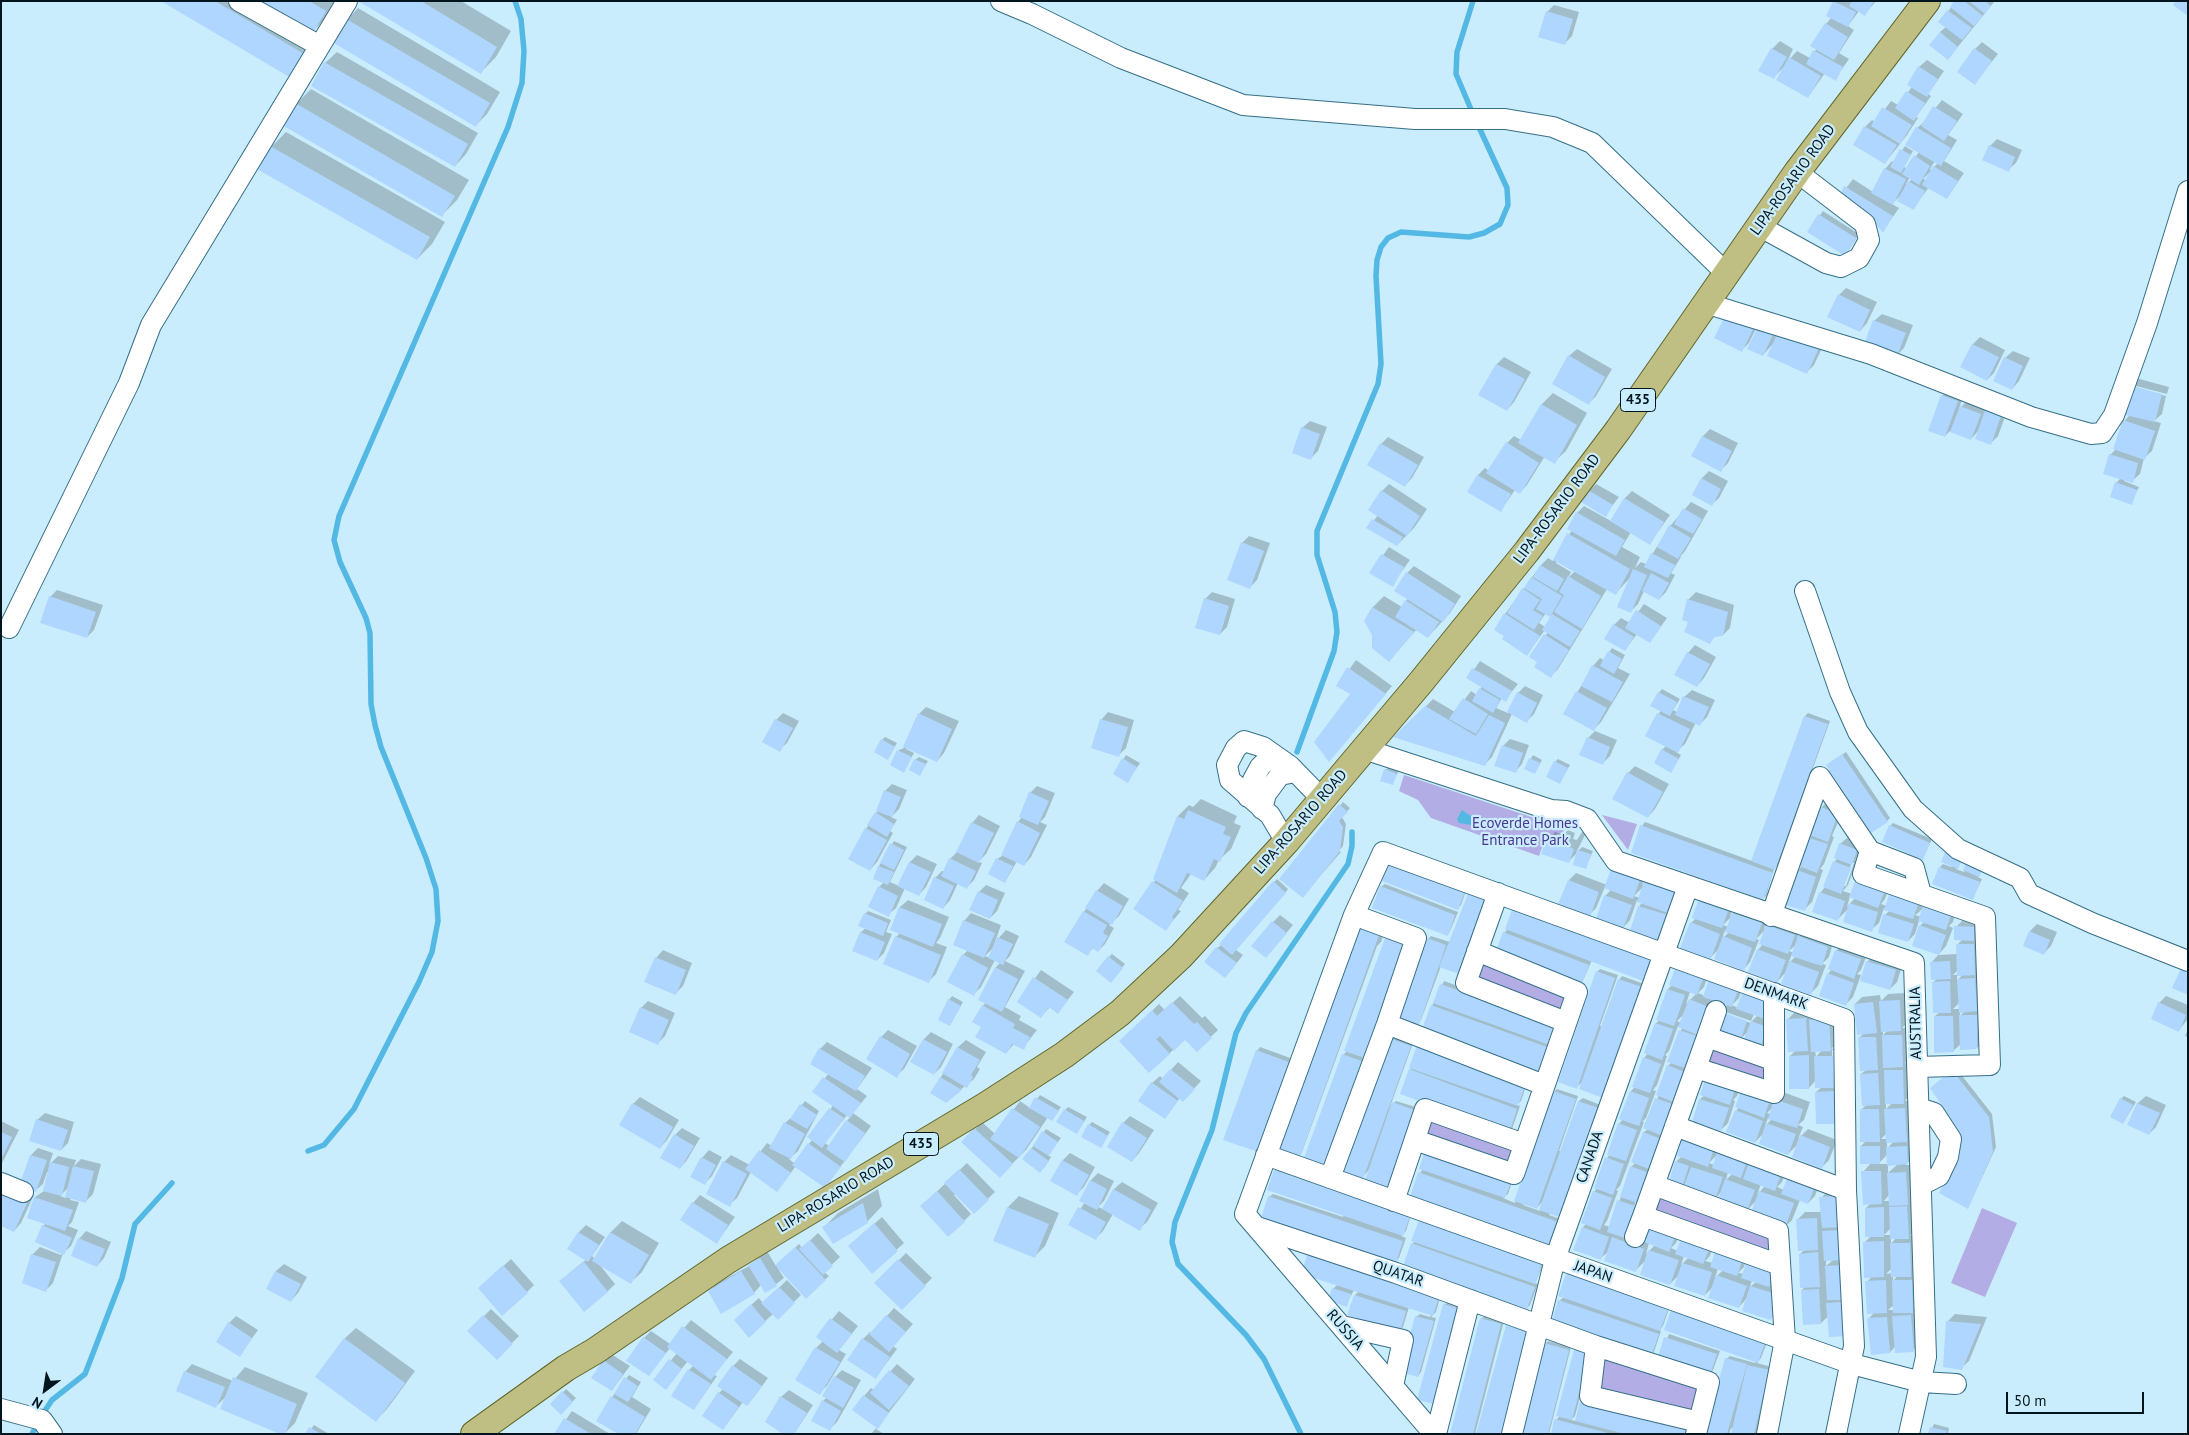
<!DOCTYPE html>
<html>
<head>
<meta charset="utf-8">
<style>
  body { margin:0 }
  #map { position:relative; width:2189px; height:1435px; overflow:hidden; background:#caedfd; font-family:"PT Sans",sans-serif }
  canvas { display:block }
  .frame { position:absolute; inset:0; border:2px solid #00151e; pointer-events:none }
  .north { position:absolute; left:20px; top:1365px; width:50px; height:50px; -webkit-text-stroke:4px #caedfd; paint-order:stroke; rotate:211deg; font-size:14px; font-weight:700; line-height:20px; text-align:center; color:#00151e }
  .north::after { content:''; display:block; margin:auto; width:18px; height:22px; background:#00151e; clip-path:polygon(50% 0,100% 100%,50% 72%,0 100%) }
  .scale { position:absolute; left:2006px; top:1392px; width:138px; height:22px; box-sizing:border-box; border:2px solid #00151e; border-top:0; padding-left:6px; font-size:15px; line-height:18px; white-space:nowrap; color:#00151e; -webkit-text-stroke:4px #caedfd; paint-order:stroke }
</style>
</head>
<body>
<div id="map">
<canvas width="2189" height="1435"></canvas>
<div class="frame"></div>
<div class="north">N</div>
<div class="scale">50 m</div>
</div>
<script>
const ctx = document.querySelector('canvas').getContext('2d');
ctx.lineJoin = 'round';
function paint(path, color) {
  ctx.fillStyle = color;
  ctx.fill(path, 'evenodd');
}
function shape(rows) {
  const path = new Path2D();
  for (const r of rows) {
    path.moveTo(r[0], r[1]);
    for (let i = 2; i < r.length; i += 2) path.lineTo(r[i], r[i + 1]);
  }
  return path;
}
function trace(path, color, width, dash) {
  ctx.strokeStyle = color;
  ctx.lineWidth = width;
  ctx.lineCap = dash ? 'butt' : 'round';
  ctx.setLineDash(dash || []);
  ctx.stroke(path);
}
function drawText(font, color, halo, rows, align = 'center') {
  ctx.font = font + ' "PT Sans",sans-serif';
  ctx.lineWidth = 4.5;
  ctx.setLineDash([]);
  ctx.textBaseline = 'middle';
  ctx.strokeStyle = halo;
  ctx.fillStyle = color;
  for (const [text, x, y, turn = 0] of rows) {
    ctx.save();
    ctx.translate(x, y);
    ctx.rotate((+turn || 0) * Math.PI / 180);
    ctx.textAlign = isNaN(turn) ? turn : align;
    if (halo) ctx.strokeText(text, 0, 0);
    ctx.fillText(text, 0, 0);
    ctx.restore();
  }
}
paint(shape([
  [1404,775,1565,828,1562,834,1546,836,1539,856,1431,818,1418,800,1399,791],
  [1602,815,1637,824,1628,850],
  [1477,951,1577,992,1566,1022,1466,983],
  [1707,1037,1773,1060,1774,1093,1696,1068],
  [1425,1109,1524,1144,1514,1174,1415,1140],
  [1654,1185,1778,1231,1780,1265,1643,1216],
  [1982,1208,2017,1223,1985,1297,1951,1283],
  [1596,1346,1709,1382,1699,1422,1590,1396]
]), '#b2ade4');
paint(shape([
  [1462,810,1469,815,1484,818,1483,827,1459,823,1457,819]
]), '#53b9e4');
paint(shape([
  [163,1,335,1,323,21,310,34,305,61],
  [361,1,461,1,511,31,496,57,481,72],
  [1835,1,1876,1,1865,14,1859,11,1848,26,1854,30,1839,53,1849,59,1835,79,1825,73,1808,97,1784,67,1773,78,1760,70,1772,49,1780,41,1793,49,1787,62,1797,51,1810,58,1817,48,1826,24,1832,17,1828,15],
  [1956,1,1994,2,1948,59,1940,32,1946,27,1940,22],
  [1554,5,1579,12,1572,36,1565,43,1547,12],
  [358,8,500,92,487,114,476,125,334,42,347,20],
  [1982,42,1998,54,1975,83,1975,49],
  [337,52,478,133,466,154,455,166,325,63],
  [1927,60,1944,71,1928,94,1931,96,1916,117,1918,118,1907,135,1885,163,1865,127,1872,120,1875,122,1891,101,1898,105,1912,87,1919,67],
  [311,89,469,180,457,200,442,215,296,104],
  [1942,100,1963,114,1948,135,1957,140,1944,161,1964,173,1947,198,1929,187,1913,209,1901,195,1892,204,1899,208,1883,231,1865,209,1841,195,1853,179,1873,192,1885,169,1892,161,1894,163,1905,146,1913,151,1904,167,1907,169,1919,152,1917,128,1925,121],
  [1935,161,1938,163,1931,170,1930,169],
  [1929,173,1926,180,1923,179],
  [1910,177,1912,179,1906,185,1906,184],
  [286,132,445,222,432,244,417,259,271,147],
  [1997,139,2022,150,2016,163,2008,170,1990,146],
  [1823,211,1859,234,1848,251,1808,231],
  [1846,288,1877,302,1867,323,1860,331,1839,295],
  [1882,314,1913,325,1904,348,1897,355,1874,321],
  [1761,318,1749,343,1742,350,1715,338],
  [1762,321,1826,340,1814,365,1807,372,1773,344,1763,355],
  [1980,337,2005,350,1994,373,1987,380,1962,367,1973,344],
  [1577,349,1612,369,1596,396,1589,403,1569,356],
  [2013,351,2030,358,2019,381,2012,389,2005,358],
  [1504,357,1531,372,1514,402,1507,410,1480,395,1497,364],
  [2136,378,2169,387,2167,394,2132,385,2132,388,2166,396,2162,414,2154,421,2161,423,2152,451,2144,458,2140,474,2132,481,2125,479,2124,481,2139,487,2131,503,2111,496,2116,483,2121,478,2105,473,2110,455,2116,449,2115,448,2124,421,2130,415,2122,413,2129,386],
  [1949,388,1964,394,1959,409,1968,400,2011,400,1998,436,1991,443,1980,429,1971,439,1950,431,1945,436,1942,396],
  [1553,393,1587,413,1566,451,1554,462,1545,456,1527,485,1520,492,1515,490,1501,510,1478,475,1485,468,1489,471,1507,443,1514,436,1521,440,1542,404],
  [1310,421,1327,427,1318,451,1310,459,1302,428],
  [1710,429,1738,443,1728,463,1721,470,1693,456,1703,436],
  [1388,437,1424,457,1412,478,1405,485,1381,444],
  [1709,471,1728,481,1719,498,1711,505,1693,495,1702,478],
  [1389,484,1427,509,1414,528,1397,545,1368,528,1378,515,1382,491],
  [1596,484,1619,497,1605,515,1589,491],
  [1632,491,1670,515,1650,543,1631,532,1622,547,1640,557,1635,568,1641,562,1646,564,1670,526,1691,502,1708,511,1685,551,1680,557,1681,557,1671,573,1675,575,1666,592,1659,599,1644,591,1638,604,1631,611,1629,579,1615,594,1607,589,1558,669,1551,676,1539,662,1531,657,1548,632,1545,630,1527,654,1505,636,1505,614,1541,565,1548,558,1553,561,1572,530,1577,513,1584,506,1611,521,1625,498],
  [1557,561,1575,571,1568,578,1571,572,1556,563],
  [1546,613,1552,617,1545,627,1539,623],
  [1249,536,1270,543,1257,580,1250,587,1242,543],
  [1389,547,1410,560,1392,585,1371,572],
  [1414,566,1461,596,1450,613,1428,637,1417,629,1389,661,1365,621,1373,607,1384,596,1402,607,1408,598,1407,573],
  [57,590,103,605,94,630,87,637,50,597],
  [1212,592,1235,599,1227,627,1220,634,1205,599],
  [1696,592,1734,605,1730,628,1723,635,1716,636,1709,642,1690,621,1688,600],
  [1644,604,1667,618,1650,642,1637,634,1625,650,1614,625,1621,618,1630,623],
  [1695,645,1716,657,1704,678,1697,686,1688,653],
  [1612,648,1625,655,1618,668,1630,674,1601,722,1594,729,1565,713,1593,666,1600,658,1604,660],
  [1356,660,1392,686,1329,760,1351,694,1338,685],
  [1480,661,1518,684,1505,700,1502,698,1496,708,1508,713,1518,693,1525,686,1543,695,1534,714,1527,721,1512,714,1492,757,1484,765,1396,737,1433,699,1455,712,1471,691,1477,695,1482,686,1468,678],
  [1662,689,1680,699,1673,710,1677,712,1684,697,1692,690,1715,700,1707,717,1700,724,1696,722,1685,744,1676,752,1681,755,1671,772,1662,750,1667,745,1647,735,1661,710,1659,693],
  [926,707,959,721,944,753,937,761,907,747,906,749,914,753,904,771,891,765,899,750,904,748,919,714],
  [1108,712,1134,720,1126,748,1119,755,1101,720],
  [783,713,799,721,787,743,779,750,776,720],
  [1808,713,1830,721,1778,865,1774,869,1766,896,1762,899,1642,826,1645,822,1752,861,1805,716],
  [1595,731,1617,740,1610,756,1602,764,1588,738],
  [885,737,897,743,888,758,882,740],
  [1510,739,1529,745,1522,764,1515,772,1503,746],
  [1846,752,1890,818,1887,821,1831,762],
  [1126,755,1140,763,1128,781,1115,773],
  [1533,755,1542,760,1535,773,1525,768],
  [919,757,928,761,920,774,915,760],
  [1558,759,1570,765,1560,782,1555,762],
  [1635,766,1669,784,1655,809,1648,817,1628,773],
  [1389,767,1399,770,1392,784,1385,770],
  [892,784,907,790,899,809,891,817,897,820,890,831,893,833,877,862,870,870,866,829,878,810,885,791],
  [1037,786,1055,793,1045,817,1040,822,1047,825,1031,857,1024,865,1017,861,1005,882,997,859,1002,856,1018,822,1022,817,1030,793],
  [1201,799,1237,816,1234,823,1241,826,1231,849,1219,860,1215,868,1204,880,1191,874,1181,888,1189,893,1178,910,1181,911,1166,929,1135,908,1156,879,1178,816,1189,805,1193,807],
  [1829,800,1845,806,1832,836,1834,837,1824,864,1820,869,1823,870,1812,902,1804,910,1798,871,1802,866,1800,865,1822,807],
  [1343,802,1350,808,1342,817,1346,824,1343,846,1339,851,1341,852,1314,883,1303,850],
  [979,815,1000,826,986,854,978,862,982,863,974,880,967,887,958,883,950,900,943,908,935,878,942,871,944,871,950,859,958,851,972,823],
  [1893,823,1932,839,1923,858,1890,826],
  [1568,830,1575,833,1573,839,1577,840,1582,832,1586,833,1576,853,1582,847,1593,851,1586,867,1578,852,1568,862,1543,853,1548,839,1555,832,1563,835],
  [1848,837,1863,842,1859,856,1855,860,1857,861,1848,885,1843,891,1852,894,1891,883,1885,899,1881,904,1887,906,1926,894,1921,907,1932,897,1958,905,1953,922,1949,926,1953,928,1946,946,1939,954,1920,926,1924,922,1919,921,1915,934,1908,941,1885,915,1890,910,1884,908,1879,923,1871,930,1849,908,1838,919,1820,893,1825,887,1834,862,1838,858,1840,844],
  [1852,862,1854,863,1846,886,1843,886],
  [1850,896,1855,898,1847,907],
  [1924,907,1921,917,1915,915,1918,913],
  [894,841,907,847,890,882,899,886,910,862,917,855,937,864,926,887,919,895,905,888,896,908,888,915,879,887,884,882,879,866],
  [1965,854,1956,869,1964,872,1968,861,1986,863,1978,877,1982,879,1973,898,1940,867,1943,864,1951,867],
  [1413,867,1467,888,1461,905,1457,909],
  [1647,872,1642,885,1653,874,1682,885,1665,935,1639,906,1643,902,1637,900,1630,920,1623,928,1605,896,1611,890,1605,887,1596,908,1589,915,1569,880,1576,873,1607,885],
  [1643,887,1640,898,1634,896],
  [1277,879,1288,889,1283,896,1257,901],
  [1104,883,1129,899,1119,916,1109,925,1114,928,1105,944,1098,951,1093,948,1087,954,1066,941,1097,891],
  [1385,884,1458,912,1450,931,1447,935,1381,887],
  [986,885,1005,893,997,911,990,918,979,892],
  [1472,891,1493,899,1441,966,1421,1020,1418,1024,1428,939,1431,936,1450,942],
  [1706,895,1734,904,1730,917,1741,906,1768,916,1764,929,1774,919,1801,928,1797,938,1806,930,1834,939,1829,957,1822,964,1826,965,1818,986,1811,993,1786,972,1777,982,1758,950,1763,944,1765,930,1756,939,1759,940,1750,962,1743,970,1719,949,1710,958,1691,923,1696,918,1699,902],
  [1732,916,1728,927,1723,925],
  [1725,930,1729,932,1722,939],
  [1797,944,1794,953,1789,951],
  [1792,954,1796,956,1788,964],
  [908,900,949,917,940,938,936,943,947,947,936,974,929,981,896,937,900,933,892,929,900,907],
  [868,911,891,920,886,932,892,934,884,953,877,960,854,950,861,932,866,928,865,914],
  [971,913,1001,925,995,942,1006,930,1019,936,1010,956,1005,961,1025,971,1005,1007,1021,1016,1019,1020,1037,1030,1023,1048,1014,1044,1006,1053,982,1027,983,1006,986,1002,996,967,1000,963,995,960,981,987,974,994,963,955,968,950,964,921],
  [995,946,990,958,985,956],
  [1280,915,1293,925,1273,949,1273,922],
  [1963,920,1981,920,1980,932,1975,937,1981,937,1984,1041,1977,1048,1961,1044,1953,1051,1935,1016,1940,1012,1933,983,1937,978,1931,963,1938,955,1958,954,1957,945,1963,939,1956,927],
  [1958,970,1957,975,1963,974,1957,981,1957,975,1953,975],
  [1960,1002,1960,1009,1953,1009],
  [1960,1011,1965,1011,1960,1016],
  [1367,921,1386,928,1381,942,1377,946,1302,1152,1299,1156,1360,928],
  [1260,922,1236,950,1243,955,1232,969,1217,948],
  [2037,924,2057,932,2051,946,2044,953,2030,931],
  [1508,929,1654,955,1643,979,1592,960,1581,985,1504,933],
  [1389,936,1408,943,1368,1054,1363,1058,1366,1059,1329,1162,1343,1055,1347,1051,1386,939],
  [1844,943,1868,952,1861,970,1857,974,1861,975,1853,997,1846,1004,1828,974,1832,969,1830,969,1837,950],
  [663,950,692,963,683,986,675,994,656,958],
  [1112,954,1125,964,1114,978,1109,957],
  [1874,955,1903,963,1897,982,1890,989,1867,962],
  [1600,969,1618,975,1600,1026,1602,1027,1619,980,1622,976,1644,984,1584,1080,1577,1087,1597,972],
  [1710,969,1704,987,1698,993,1705,996,1745,980,1739,998,1732,1005,1738,1008,1778,993,1767,1039,1760,1046,1748,1032,1739,1040,1721,1011,1728,1004,1717,1001,1632,1229,1682,1228,1676,1243,1671,1248,1678,1251,1716,1240,1710,1256,1705,1261,1713,1263,1749,1251,1744,1267,1738,1273,1776,1278,1771,1283,1785,1288,1778,1311,1771,1318,1747,1298,1739,1307,1714,1286,1705,1295,1679,1275,1670,1284,1646,1260,1635,1271,1609,1251,1601,1258,1583,1227,1586,1224,1594,1192,1597,1188,1607,1158,1610,1154,1619,1124,1623,1119,1631,1091,1635,1087,1644,1058,1648,1053,1646,1053,1656,1023,1660,1020,1668,989,1672,985],
  [1690,992,1696,994,1686,1004],
  [1723,1011,1751,1021,1754,1014,1758,1015,1752,1021,1753,1024,1723,1013],
  [1684,1014,1681,1023,1677,1021],
  [1678,1026,1682,1028,1669,1061,1672,1062,1668,1066,1648,1129,1644,1132,1633,1162,1635,1163,1632,1166,1610,1227,1604,1225,1607,1221,1618,1191,1616,1190,1620,1186,1644,1122,1642,1122,1646,1118,1656,1091,1653,1090,1657,1085,1667,1056,1665,1055,1669,1051],
  [1636,1200,1639,1200,1629,1230,1627,1230],
  [1649,1243,1655,1245,1646,1254],
  [1684,1256,1688,1258,1681,1265],
  [1718,1268,1723,1270,1715,1278],
  [1752,1280,1756,1282,1750,1287],
  [1041,970,1074,992,1058,1012,1050,1007,1041,1017,1018,1002],
  [1444,981,1556,1021,1547,1043,1549,1043,1541,1066,1538,1070,1432,1006],
  [1906,993,1908,1022,1902,1028,1909,1028,1910,1059,1905,1063,1909,1063,1910,1095,1905,1101,1912,1101,1914,1134,1908,1140,1914,1140,1915,1156,1905,1165,1913,1165,1915,1230,1910,1236,1917,1236,1917,1268,1912,1273,1919,1273,1921,1343,1913,1350,1896,1346,1890,1352,1868,1319,1875,1312,1867,1282,1872,1276,1864,1243,1871,1236,1866,1208,1871,1203,1863,1172,1871,1163,1861,1146,1867,1140,1862,1109,1866,1105,1861,1074,1866,1070,1859,1038,1864,1033,1855,1004,1862,997,1880,995,1881,1001,1888,994],
  [1888,1030,1883,1035,1883,1031],
  [1886,1103,1892,1103,1886,1109],
  [1887,1133,1887,1139,1881,1139],
  [1887,1142,1893,1142,1887,1149],
  [1888,1154,1889,1164,1878,1164],
  [1888,1164,1898,1164,1888,1173],
  [1889,1195,1890,1201,1884,1201],
  [1891,1228,1892,1235,1884,1235],
  [1891,1238,1896,1238,1891,1244],
  [1892,1268,1892,1273,1886,1274],
  [1893,1275,1898,1275,1893,1281],
  [1894,1305,1894,1310,1888,1310],
  [952,996,963,1002,950,1025,949,1000],
  [1180,996,1202,1018,1205,1016,1218,1030,1197,1050,1185,1038,1169,1054,1121,1041,1159,1004,1165,1010],
  [2166,996,2188,1005,2188,1019,2179,1030,2159,1003],
  [648,1001,675,1013,665,1036,658,1043,641,1008],
  [1836,1011,1838,1042,1831,1049,1840,1049,1843,1115,1816,1092,1822,1087,1816,1080,1809,1088,1790,1056,1796,1050,1787,1020,1795,1012],
  [1815,1050,1822,1050,1816,1057],
  [1832,1050,1834,1050,1835,1081,1833,1081],
  [2188,1029,2188,1037,2185,1036],
  [888,1030,917,1046,904,1069,896,1076,881,1037],
  [931,1032,953,1044,941,1067,934,1074,912,1062,924,1039],
  [1394,1036,1413,1043,1390,1107,1396,1101,1419,1108,1363,1177,1390,1039],
  [966,1040,986,1052,977,1067,980,1069,974,1079,946,1101,932,1093,958,1047],
  [827,1042,872,1068,857,1089,867,1096,853,1113,871,1126,825,1187,796,1166,777,1191,751,1172,737,1198,729,1205,724,1162,731,1155,750,1165,767,1143,772,1146,785,1123,793,1116,805,1101,819,1111,798,1151,789,1159,794,1163,812,1140,833,1105,814,1092,829,1073,820,1049],
  [847,1115,850,1117,829,1146,825,1143],
  [1260,1047,1293,1059,1261,1148,1257,1051],
  [1178,1062,1201,1081,1190,1093,1180,1098,1164,1117,1152,1083,1160,1076,1163,1079],
  [1412,1068,1528,1080,1521,1101,1517,1105,1520,1106,1512,1129,1508,1132,1410,1070],
  [1956,1068,1992,1114,1996,1147,1968,1208,1957,1160,1954,1121],
  [1743,1079,1737,1096,1733,1100,1735,1101,1728,1123,1721,1130,1700,1099,1705,1095],
  [1557,1089,1578,1096,1559,1151,1561,1151,1579,1101,1583,1098,1603,1106,1550,1213,1549,1215,1561,1219,1552,1243,1411,1196,1420,1173,1423,1169,1514,1176,1508,1194,1503,1198,1515,1203,1554,1092],
  [1543,1201,1540,1211,1523,1205,1524,1203,1537,1208],
  [1783,1092,1810,1102,1804,1120,1798,1125,1803,1127,1798,1139,1808,1129,1837,1140,1829,1160,1822,1167,1798,1144,1788,1154,1765,1132,1755,1142,1736,1111,1739,1107],
  [1773,1107,1771,1114,1767,1113],
  [1768,1118,1772,1119,1765,1126],
  [1040,1095,1061,1107,1052,1120,1048,1117,1026,1150,1000,1176,963,1142,982,1122,995,1134,1020,1101,1030,1108],
  [2124,1096,2136,1102,2123,1123,2121,1099],
  [2146,1096,2166,1105,2156,1127,2149,1134,2129,1125,2138,1103],
  [640,1097,679,1120,667,1140,660,1148,633,1104],
  [1068,1107,1087,1117,1077,1133,1065,1110],
  [45,1113,74,1122,68,1143,61,1150,37,1120],
  [1130,1116,1154,1130,1139,1153,1132,1161,1123,1123],
  [1,1121,19,1130,1,1165],
  [1092,1122,1110,1132,1100,1147,1089,1125],
  [682,1128,700,1138,687,1160,680,1168,675,1135],
  [1046,1129,1061,1138,1048,1155,1051,1157,1044,1168,1031,1149],
  [1720,1141,1716,1154,1726,1144,1788,1167,1782,1182,1777,1187,1784,1190,1821,1179,1815,1196,1808,1203,1800,1200,1792,1220,1785,1227,1757,1200,1746,1211,1722,1191,1715,1199,1687,1182,1681,1188,1676,1162,1682,1156],
  [1718,1154,1714,1165,1709,1163],
  [1728,1172,1732,1174,1726,1180],
  [1761,1184,1765,1186,1757,1195],
  [38,1148,53,1153,49,1165,58,1156,76,1160,74,1166,81,1159,101,1164,93,1194,86,1201,71,1198,70,1200,79,1202,72,1222,68,1226,78,1230,71,1246,63,1253,53,1283,46,1290,32,1255,40,1247,61,1255,62,1253,43,1226,46,1223,28,1217,35,1197,44,1191,49,1172,47,1172,43,1184,35,1191,21,1186,31,1155],
  [69,1187,66,1198,60,1196],
  [709,1150,722,1157,712,1176,705,1183,702,1158],
  [1070,1153,1095,1167,1084,1187,1077,1194,1052,1181,1063,1160],
  [967,1163,995,1192,974,1212,956,1193,954,1195,971,1214,964,1221,929,1199],
  [1278,1167,1412,1212,1406,1231,1401,1236,1406,1238,1399,1258,1396,1262,1269,1197,1273,1194,1343,1217,1344,1215,1275,1171],
  [1098,1173,1114,1181,1104,1201,1098,1207,1103,1209,1114,1189,1122,1182,1158,1203,1147,1222,1139,1229,1113,1214,1103,1231,1095,1239,1070,1225,1085,1202,1081,1200,1091,1180],
  [9,1184,34,1195,21,1223,14,1231],
  [878,1189,882,1206,867,1222,823,1228,838,1213],
  [1845,1189,1851,1295,1821,1323,1802,1290,1806,1286,1800,1254,1805,1249,1798,1219,1805,1212,1822,1212,1821,1198,1828,1191],
  [1826,1260,1833,1260,1826,1266],
  [700,1195,735,1217,717,1242,693,1203],
  [1019,1196,1059,1213,1045,1246,1034,1257,1008,1207],
  [882,1217,904,1243,872,1272,857,1239],
  [622,1221,659,1243,642,1272,630,1283,599,1264,615,1284,607,1292,568,1274,587,1259,579,1232,586,1225,605,1237,592,1256,595,1259,611,1232],
  [86,1231,111,1242,104,1258,97,1266,79,1239],
  [818,1233,840,1257,824,1272,829,1276,806,1297,777,1267,784,1278,766,1292,761,1285,754,1293,709,1291,716,1284,749,1266,767,1251,776,1266,799,1244,802,1248],
  [1415,1241,1545,1260,1535,1283,1538,1284,1530,1305,1527,1308,1412,1244],
  [906,1253,932,1278,902,1308,876,1283],
  [1311,1253,1441,1294,1436,1312,1431,1317,1436,1318,1421,1372,1418,1376,1416,1317,1420,1314,1430,1317,1431,1314,1409,1307,1403,1327,1400,1330,1355,1295,1359,1291,1354,1290,1346,1305,1333,1289,1338,1284,1308,1256],
  [511,1259,534,1285,527,1292,487,1281],
  [284,1264,307,1277,298,1293,291,1301,267,1288,276,1271],
  [1570,1272,1670,1306,1663,1326,1660,1330,1661,1331,1654,1352,1651,1356,1559,1301,1564,1297,1567,1275],
  [787,1280,801,1295,778,1318,773,1314,749,1336,742,1313,759,1298,763,1303],
  [1448,1302,1467,1307,1418,1399,1444,1305],
  [894,1308,913,1324,893,1346,897,1349,876,1377,863,1339,870,1332,872,1333],
  [1675,1308,1768,1340,1761,1358,1757,1363,1772,1367,1756,1434,1732,1434,1733,1429,1731,1428,1729,1434,1706,1434,1726,1359,1730,1356,1755,1363,1756,1361],
  [491,1309,519,1336,497,1358,469,1331],
  [839,1311,858,1326,839,1350,846,1354,827,1386,819,1393,797,1379,816,1348,823,1341,817,1337],
  [1955,1314,1987,1317,1969,1361,1961,1368,1948,1321],
  [236,1316,258,1330,240,1355,229,1323],
  [1485,1316,1504,1321,1475,1434,1451,1434,1481,1319],
  [691,1320,733,1352,714,1375,717,1376,694,1409,689,1370,694,1365,688,1361,666,1388,655,1380,677,1353,670,1348,649,1375,644,1338,651,1331,670,1344],
  [356,1328,415,1371,387,1409,376,1420,344,1339],
  [1669,1334,1720,1351,1713,1370,1710,1374,1659,1357],
  [1548,1341,1571,1347,1549,1434,1531,1434,1545,1344],
  [1578,1348,1592,1351,1575,1416,1571,1420,1576,1421,1581,1401,1584,1398,1690,1425,1688,1434,1552,1434,1555,1421,1560,1416,1575,1351],
  [611,1354,630,1366,612,1390,604,1361],
  [740,1359,768,1378,754,1397,747,1405,743,1402,723,1429,719,1393,724,1388,733,1366],
  [192,1364,233,1381,245,1367,308,1393,295,1423,284,1434,227,1396,216,1406,185,1372],
  [897,1364,915,1379,876,1429,884,1434,871,1434,877,1427,864,1396,871,1388,874,1390],
  [842,1370,861,1380,837,1422,829,1430,823,1401,827,1397,835,1377],
  [629,1375,641,1382,632,1397,651,1409,636,1434,620,1434,612,1397],
  [566,1389,576,1398,561,1413,552,1404],
  [789,1390,813,1405,794,1434,785,1434,781,1397],
  [572,1411,610,1434,556,1434],
  [1934,1424,1949,1428,1948,1434,1929,1434],
  [314,1425,329,1434,307,1434]
]), '#0003');
trace(shape([
  [1473,1,1457,52,1456,74,1473,114],
  [1297,752,1334,651,1337,632,1335,612,1317,555,1317,531,1378,384,1381,364,1376,276,1377,260,1381,247,1388,238,1401,232,1469,237,1484,233,1500,224,1508,205,1507,188,1477,123],
  [308,1151,324,1145,354,1109,419,982,432,952,438,921,436,889,426,858,381,747,375,725,371,704,370,633,366,618,340,562,334,540,339,516,508,127,522,83,524,51,521,19,515,1],
  [46,1409,52,1400,85,1374,122,1278,135,1224,172,1183],
  [32,1434,38,1423],
  [1301,1434,1264,1359,1246,1335,1178,1264,1172,1242,1175,1222,1212,1130,1236,1033,1246,1013,1348,864,1352,846,1352,832]
]), '#53b9e4', 5.5);
paint(shape([
  [161,1,215,1,304,54,291,78],
  [256,1,309,1,326,11,312,34],
  [358,1,421,1,497,47,481,74],
  [1833,1,1856,12,1848,27,1826,16],
  [1852,1,1874,1,1865,16,1849,6],
  [1954,1,1964,1,1983,16,1974,26,1950,7],
  [1969,1,1985,1,1991,6,1985,14],
  [2176,1,2188,1,2188,16,2173,5],
  [1947,10,1972,28,1962,40,1938,22],
  [1546,11,1573,19,1565,45,1538,37],
  [346,19,490,103,476,127,332,42],
  [1825,23,1848,37,1834,60,1810,46],
  [1940,32,1958,47,1948,60,1929,45],
  [1771,48,1787,57,1774,79,1758,71],
  [1974,48,1992,61,1975,85,1957,72],
  [1813,50,1843,67,1836,81,1806,64],
  [1789,57,1821,76,1808,98,1776,80],
  [324,62,468,144,455,167,311,86],
  [1918,66,1938,79,1927,97,1907,85],
  [1906,91,1925,103,1914,121,1895,108],
  [295,103,455,196,442,217,282,125],
  [1933,106,1957,121,1944,141,1921,126],
  [1882,107,1912,125,1900,144,1871,126],
  [1864,126,1897,145,1885,164,1853,145],
  [1916,127,1951,148,1941,166,1905,145],
  [1989,145,2015,157,2009,172,1982,160],
  [270,146,430,237,417,260,257,169],
  [1900,149,1911,155,1901,173,1890,167],
  [1914,155,1930,166,1919,185,1902,174],
  [1933,166,1958,181,1947,199,1922,185],
  [1884,168,1906,179,1893,205,1871,193],
  [1908,181,1925,191,1914,210,1897,201],
  [1844,186,1893,216,1883,233,1864,210,1840,195],
  [1818,214,1856,238,1845,256,1807,232],
  [1838,294,1870,310,1860,332,1827,317],
  [1727,312,1755,325,1742,352,1714,338],
  [1761,320,1776,328,1763,356,1747,349],
  [1873,320,1906,333,1897,356,1864,344],
  [1779,330,1819,348,1807,374,1767,356],
  [1972,344,1999,357,1987,381,1960,367],
  [1568,355,1605,377,1589,405,1552,384],
  [2004,357,2023,366,2012,390,1993,381],
  [1496,364,1525,379,1507,411,1478,395],
  [2128,385,2162,394,2155,422,2121,414],
  [1941,395,1958,401,1945,437,1928,431],
  [1988,402,2004,407,1991,445,1975,439],
  [1541,404,1577,425,1555,464,1518,443],
  [1960,406,1981,414,1971,440,1950,432],
  [2123,420,2155,431,2145,460,2113,449],
  [1301,427,1320,434,1311,460,1292,453],
  [1702,436,1732,451,1721,472,1691,456],
  [1506,442,1539,463,1520,494,1486,473],
  [1380,443,1418,465,1405,487,1367,465],
  [2109,454,2138,463,2133,483,2103,474],
  [1477,475,1511,494,1501,512,1467,492],
  [1701,478,1721,489,1712,506,1692,495],
  [2115,482,2137,490,2132,505,2110,497],
  [1381,490,1420,516,1407,536,1368,510],
  [1588,490,1613,505,1606,517,1581,502],
  [1624,498,1664,522,1650,545,1610,521],
  [1683,508,1702,519,1693,534,1674,524],
  [1576,512,1625,540,1616,556,1567,529],
  [1372,519,1403,537,1397,546,1366,528],
  [1669,525,1691,538,1678,559,1657,547],
  [1567,533,1630,569,1616,595,1553,560],
  [1241,542,1264,551,1250,589,1227,580],
  [1651,553,1675,565,1668,578,1644,567],
  [1381,554,1404,567,1393,587,1369,573],
  [1540,565,1564,579,1557,591,1533,577],
  [1633,569,1647,575,1631,613,1617,607],
  [1406,572,1455,604,1443,622,1394,591],
  [1651,573,1669,583,1659,600,1642,591],
  [1568,576,1601,596,1582,629,1554,612,1564,595,1559,592],
  [1531,577,1562,596,1550,617,1536,609,1542,599,1524,588],
  [1522,588,1540,600,1533,610,1543,616,1534,630,1507,613],
  [49,596,96,612,87,638,40,623],
  [1204,598,1229,606,1220,635,1195,628],
  [1687,599,1728,612,1723,636,1714,637,1710,644,1684,632,1688,622,1682,620],
  [1405,600,1439,622,1428,638,1395,617],
  [1372,607,1414,632,1389,662,1372,648,1372,635,1364,621],
  [1636,610,1661,626,1650,643,1625,628],
  [1504,613,1540,636,1527,656,1502,639,1504,636,1494,630],
  [1552,614,1580,631,1570,647,1542,630],
  [1613,624,1634,637,1625,651,1604,639],
  [1544,634,1569,650,1551,678,1534,667,1537,662,1529,657],
  [1608,651,1622,659,1614,674,1600,666],
  [1687,652,1710,664,1697,687,1674,675],
  [1592,665,1623,682,1612,702,1581,686],
  [1347,667,1386,694,1329,762,1314,742,1350,694,1336,686],
  [1472,668,1512,691,1506,702,1466,678],
  [1479,688,1500,700,1493,713,1472,701],
  [1576,691,1607,708,1594,731,1563,714],
  [1517,692,1537,703,1527,723,1507,712],
  [1658,692,1677,702,1670,716,1650,706],
  [1683,696,1709,707,1700,726,1675,715],
  [1463,698,1488,714,1476,734,1449,719],
  [1425,706,1476,736,1489,715,1505,723,1485,766,1393,737],
  [918,713,952,729,937,762,903,747],
  [1657,713,1690,729,1678,753,1645,736],
  [1804,716,1828,724,1775,870,1751,861],
  [775,719,793,728,780,752,762,742],
  [1100,719,1128,727,1119,757,1091,748],
  [1587,737,1610,747,1603,765,1579,755],
  [881,739,895,747,888,760,874,752],
  [1502,745,1523,753,1516,773,1494,766],
  [1661,749,1679,759,1671,773,1654,763],
  [897,750,912,757,904,773,890,765],
  [1842,754,1888,822,1871,833,1826,765],
  [1122,758,1137,767,1128,783,1113,774],
  [1529,758,1540,763,1535,774,1524,769],
  [914,759,926,764,920,776,909,770],
  [1554,761,1568,768,1560,784,1546,777],
  [1384,769,1397,774,1393,785,1380,781],
  [1627,772,1663,792,1648,818,1612,799],
  [884,790,901,797,892,817,876,811],
  [1029,792,1049,801,1038,825,1019,817],
  [1339,804,1348,812,1339,821,1343,827,1340,851,1303,898,1279,879],
  [1821,807,1838,814,1828,842,1810,835],
  [1188,810,1226,827,1223,834,1231,837,1220,862,1214,859,1204,881,1187,873,1177,893,1153,879,1177,816,1184,819],
  [875,812,894,824,887,837,867,825],
  [1017,821,1040,833,1024,866,1001,855],
  [971,822,994,833,979,863,956,852],
  [1640,825,1773,873,1763,900,1631,853],
  [1889,825,1930,843,1923,860,1882,842],
  [865,828,887,840,870,871,848,859],
  [1560,837,1569,840,1567,846,1574,849,1569,863,1541,854,1546,839,1557,843],
  [1809,838,1828,844,1817,873,1799,866],
  [890,843,904,850,894,870,880,863],
  [1839,843,1857,850,1852,865,1834,858],
  [1577,850,1591,854,1586,869,1573,865],
  [1946,850,1963,858,1958,869,1941,862],
  [949,858,976,871,967,889,941,876],
  [996,858,1013,866,1005,883,988,874],
  [1967,860,1984,867,1979,877,1963,870],
  [1833,861,1851,868,1841,894,1823,887],
  [909,862,931,872,919,896,897,886],
  [1389,862,1465,891,1458,910,1382,881],
  [878,866,894,872,888,885,873,879],
  [1939,867,1980,882,1973,900,1932,884],
  [1611,869,1640,880,1633,899,1604,888],
  [1797,870,1816,877,1805,911,1785,905],
  [934,877,954,886,943,909,924,900],
  [1856,879,1885,890,1878,908,1849,897],
  [1568,880,1599,892,1590,917,1558,904],
  [1152,881,1183,901,1172,917,1174,919,1166,931,1133,909],
  [1273,881,1286,893,1232,955,1219,944],
  [1644,881,1676,892,1668,913,1637,902],
  [878,886,898,896,889,917,868,907],
  [1380,886,1455,915,1448,936,1372,908],
  [1096,890,1123,906,1112,925,1085,908],
  [978,891,998,900,990,919,969,910],
  [1819,892,1845,901,1838,921,1812,912],
  [1890,892,1919,901,1913,919,1884,910],
  [1468,894,1490,902,1462,975,1439,967],
  [1604,895,1632,905,1623,929,1596,919],
  [1698,901,1728,911,1722,928,1692,918],
  [1849,903,1878,912,1872,932,1843,922],
  [1924,903,1952,912,1946,930,1918,921],
  [1638,906,1668,915,1658,943,1629,934],
  [899,907,942,924,933,947,890,930],
  [1513,907,1652,958,1643,981,1505,929],
  [1083,911,1107,925,1103,933,1108,936,1098,952,1092,948,1088,956,1064,942],
  [864,913,888,923,883,936,858,926],
  [1732,913,1762,923,1755,942,1725,932],
  [1883,914,1914,924,1908,942,1878,933],
  [963,920,995,933,984,958,953,945],
  [1272,921,1287,933,1266,958,1251,946],
  [1690,922,1720,934,1711,959,1680,948],
  [1766,925,1795,935,1788,954,1759,944],
  [1919,925,1946,935,1939,955,1912,946],
  [1954,926,1974,927,1974,941,1954,940],
  [1359,928,1379,935,1300,1157,1279,1149],
  [2029,931,2050,940,2044,955,2023,946],
  [860,932,885,942,877,961,852,951],
  [1503,932,1589,965,1581,986,1495,953],
  [895,936,941,955,929,983,883,964],
  [1723,936,1752,948,1744,971,1714,959],
  [1798,936,1828,947,1822,966,1791,956],
  [997,937,1013,944,1003,965,988,958],
  [1385,938,1405,946,1365,1058,1344,1051],
  [1427,938,1446,945,1419,1025,1399,1018],
  [1956,944,1974,944,1975,975,1957,976],
  [1216,947,1237,963,1225,978,1204,962],
  [1757,949,1786,960,1777,983,1748,972],
  [1835,950,1861,959,1854,979,1828,969],
  [962,954,988,968,974,996,947,982],
  [1108,956,1123,968,1111,983,1096,971],
  [655,957,686,970,676,995,644,982],
  [1789,961,1819,972,1811,995,1781,984],
  [1866,961,1896,970,1890,990,1860,981],
  [1950,961,1951,979,1931,980,1930,962],
  [1676,966,1704,976,1697,995,1669,985],
  [2182,966,2188,969,2188,995,2172,988],
  [995,967,1018,979,1002,1012,978,1000],
  [1596,971,1615,978,1577,1089,1558,1082],
  [1827,973,1854,983,1846,1006,1819,996],
  [1710,976,1739,987,1732,1007,1703,997],
  [1033,977,1068,1000,1058,1014,1049,1007,1041,1018,1017,1002],
  [1975,978,1977,1011,1959,1013,1957,979],
  [1618,979,1642,987,1603,1098,1579,1089],
  [1950,981,1951,1013,1933,1013,1932,982],
  [1440,984,1554,1024,1547,1044,1433,1003],
  [1667,989,1685,995,1674,1026,1656,1020],
  [1743,991,1771,1001,1765,1019,1736,1009],
  [948,999,961,1006,950,1026,938,1020],
  [1689,999,1711,1008,1700,1036,1678,1027],
  [1900,1000,1901,1031,1881,1032,1879,1001],
  [1172,1002,1194,1024,1197,1022,1212,1038,1197,1052,1185,1040,1174,1051,1160,1036,1156,1039,1170,1054,1149,1073,1119,1041,1152,1010,1157,1016],
  [1873,1002,1877,1033,1857,1035,1854,1004],
  [2158,1002,2186,1015,2179,1032,2151,1019],
  [982,1005,1015,1024,1013,1028,1030,1037,1024,1050,1012,1044,1006,1054,975,1037,981,1027,972,1022],
  [1431,1005,1547,1047,1538,1071,1422,1029],
  [640,1007,669,1020,658,1045,629,1032],
  [1720,1011,1747,1021,1740,1042,1713,1032],
  [1959,1015,1977,1015,1977,1049,1960,1050],
  [1934,1016,1953,1016,1954,1052,1934,1053],
  [1806,1018,1808,1051,1788,1052,1786,1019],
  [1829,1018,1831,1051,1811,1052,1809,1020],
  [1751,1021,1767,1027,1760,1048,1743,1042],
  [1655,1023,1673,1029,1662,1060,1644,1053],
  [1679,1030,1700,1037,1688,1069,1667,1062],
  [1882,1035,1902,1035,1903,1067,1883,1068],
  [880,1036,910,1054,897,1078,866,1059],
  [1858,1037,1876,1037,1878,1070,1860,1071],
  [1389,1038,1411,1046,1363,1179,1342,1171],
  [923,1039,947,1052,934,1075,910,1062],
  [1417,1045,1526,1083,1518,1106,1409,1068],
  [957,1047,980,1060,971,1075,973,1077,967,1088,942,1073],
  [819,1048,865,1076,856,1091,810,1064],
  [1256,1050,1291,1063,1258,1152,1223,1140],
  [1342,1054,1364,1062,1326,1166,1304,1158],
  [1809,1055,1809,1089,1789,1089,1789,1056],
  [1814,1056,1833,1056,1834,1088,1815,1088],
  [1643,1057,1661,1064,1650,1093,1632,1087],
  [1667,1065,1687,1073,1676,1103,1656,1095],
  [1170,1069,1195,1089,1183,1102,1159,1082],
  [1409,1069,1517,1109,1509,1134,1400,1094],
  [1884,1070,1903,1070,1904,1104,1885,1104],
  [1952,1070,1989,1117,1993,1152,1968,1209,1939,1193,1956,1159,1953,1122,1930,1088],
  [1878,1073,1880,1105,1862,1106,1860,1074],
  [1706,1076,1736,1086,1730,1105,1700,1095],
  [823,1077,861,1103,850,1118,812,1092],
  [940,1077,962,1090,946,1103,930,1093],
  [1151,1082,1178,1101,1165,1119,1138,1101],
  [1742,1088,1770,1099,1764,1118,1735,1107],
  [1553,1091,1576,1099,1537,1209,1514,1201],
  [1630,1091,1649,1098,1639,1126,1619,1119],
  [1835,1091,1836,1124,1816,1124,1815,1092],
  [1035,1097,1059,1111,1052,1121,1029,1108],
  [1655,1098,1675,1105,1663,1136,1643,1128],
  [2120,1098,2133,1105,2123,1124,2110,1117],
  [1699,1099,1729,1108,1721,1131,1692,1122],
  [1774,1099,1803,1109,1797,1128,1768,1119],
  [1578,1101,1601,1109,1562,1218,1539,1210],
  [1392,1102,1417,1111,1389,1188,1365,1180],
  [632,1103,673,1127,660,1149,619,1125],
  [2137,1103,2160,1113,2149,1135,2127,1125],
  [800,1104,817,1115,807,1129,790,1119],
  [829,1108,844,1118,822,1148,807,1137],
  [1012,1108,1040,1127,1019,1158,990,1139],
  [1905,1108,1907,1142,1886,1143,1884,1109],
  [1064,1109,1084,1121,1077,1134,1056,1122],
  [1860,1109,1879,1109,1880,1142,1860,1142],
  [1735,1110,1763,1121,1755,1143,1726,1132],
  [36,1119,68,1130,61,1151,29,1141],
  [846,1120,865,1133,845,1162,826,1149],
  [784,1122,805,1134,791,1159,769,1148],
  [1122,1122,1147,1138,1132,1162,1107,1147],
  [1618,1123,1637,1130,1626,1161,1607,1155],
  [1766,1123,1796,1134,1788,1155,1759,1144],
  [1088,1124,1108,1136,1101,1148,1081,1137],
  [974,1128,1013,1164,1000,1178,961,1142],
  [1042,1131,1058,1142,1049,1156,1033,1146],
  [1,1132,12,1137,1,1160],
  [1643,1132,1661,1139,1649,1169,1631,1162],
  [674,1134,694,1146,680,1169,660,1158],
  [1800,1135,1830,1147,1822,1169,1792,1157],
  [1683,1137,1714,1148,1708,1167,1677,1156],
  [808,1143,841,1167,825,1188,792,1165],
  [1860,1146,1880,1146,1880,1164,1860,1164],
  [1907,1146,1908,1164,1887,1166,1886,1147],
  [1031,1148,1049,1161,1040,1173,1022,1159],
  [759,1150,791,1173,777,1192,745,1169],
  [1425,1150,1512,1179,1505,1198,1419,1169],
  [1718,1150,1747,1161,1741,1178,1712,1168],
  [30,1155,47,1160,36,1192,19,1186],
  [701,1157,716,1165,705,1185,690,1177],
  [1605,1157,1624,1164,1613,1195,1594,1188],
  [1062,1160,1089,1175,1077,1196,1050,1181],
  [723,1161,747,1174,730,1207,706,1194],
  [1675,1161,1689,1166,1681,1190,1668,1185],
  [50,1162,69,1167,62,1196,43,1191],
  [1749,1162,1781,1174,1775,1191,1743,1179],
  [73,1166,94,1171,86,1203,65,1197],
  [1630,1166,1649,1173,1638,1203,1620,1197],
  [1691,1167,1723,1177,1715,1200,1683,1189],
  [959,1169,989,1200,974,1214,944,1183],
  [1274,1170,1410,1216,1403,1236,1267,1190],
  [1861,1171,1881,1171,1882,1204,1863,1205],
  [1418,1172,1558,1222,1549,1247,1410,1197],
  [1906,1172,1908,1205,1889,1206,1887,1173],
  [1788,1176,1815,1186,1808,1204,1781,1194],
  [1725,1179,1755,1190,1746,1213,1717,1202],
  [1090,1180,1107,1189,1097,1210,1079,1201],
  [1113,1189,1151,1210,1140,1231,1102,1209],
  [1,1191,27,1203,14,1232,1,1226],
  [937,1191,965,1222,948,1237,920,1206],
  [1593,1191,1612,1198,1600,1230,1581,1223],
  [1759,1191,1794,1203,1785,1228,1750,1215],
  [1268,1196,1403,1241,1396,1263,1261,1218],
  [1838,1196,1841,1227,1822,1228,1819,1197],
  [34,1197,73,1210,65,1231,27,1218],
  [1617,1200,1635,1206,1625,1238,1607,1232],
  [692,1202,728,1225,717,1244,680,1220],
  [863,1203,868,1223,833,1244,822,1227],
  [1907,1206,1909,1239,1890,1239,1889,1207],
  [1007,1207,1049,1224,1035,1258,993,1241],
  [1078,1207,1106,1222,1096,1240,1068,1225],
  [1884,1207,1884,1237,1865,1237,1865,1208],
  [1817,1218,1818,1250,1798,1251,1796,1219],
  [1419,1220,1542,1263,1535,1284,1411,1241],
  [874,1223,898,1251,872,1274,848,1246],
  [1648,1224,1676,1235,1669,1252,1642,1241],
  [42,1225,72,1238,64,1255,35,1242],
  [1582,1227,1609,1237,1601,1260,1573,1250],
  [1841,1230,1843,1260,1824,1261,1822,1231],
  [578,1232,599,1245,588,1262,567,1249],
  [610,1232,649,1255,631,1284,592,1261],
  [1612,1237,1644,1249,1636,1272,1604,1261],
  [1682,1237,1710,1247,1703,1264,1675,1254],
  [78,1238,105,1249,97,1267,71,1256],
  [810,1240,833,1266,823,1275,799,1249],
  [1884,1241,1884,1277,1864,1278,1863,1242],
  [1411,1243,1535,1287,1527,1309,1403,1266],
  [1890,1243,1910,1243,1911,1277,1891,1277],
  [795,1247,826,1280,806,1299,775,1265],
  [1716,1249,1743,1258,1737,1276,1710,1267],
  [1648,1250,1679,1260,1670,1285,1640,1275],
  [1818,1252,1820,1287,1800,1288,1799,1254],
  [31,1254,56,1262,46,1292,22,1283],
  [1307,1255,1439,1297,1433,1316,1301,1274],
  [760,1258,777,1286,765,1293,748,1265],
  [898,1259,926,1286,902,1310,874,1283],
  [1747,1260,1775,1269,1769,1287,1741,1278],
  [584,1262,608,1292,584,1312,559,1281],
  [1682,1263,1712,1272,1705,1296,1674,1286],
  [503,1265,528,1293,502,1316,478,1288],
  [1843,1265,1845,1300,1827,1300,1825,1266],
  [275,1271,301,1284,291,1302,266,1289],
  [741,1271,755,1294,721,1314,708,1291],
  [1566,1274,1668,1309,1660,1331,1558,1296],
  [1716,1275,1747,1286,1739,1308,1708,1298],
  [1886,1280,1887,1313,1867,1314,1865,1281],
  [1892,1280,1912,1280,1913,1313,1893,1313],
  [1750,1286,1779,1295,1771,1320,1742,1311],
  [779,1287,795,1303,778,1320,761,1303],
  [1332,1288,1351,1294,1347,1307,1328,1300],
  [1819,1289,1821,1324,1803,1325,1801,1290],
  [1354,1295,1406,1311,1400,1332,1347,1315],
  [1558,1300,1659,1334,1651,1357,1551,1324],
  [1844,1302,1847,1336,1829,1337,1826,1303],
  [751,1304,766,1322,749,1338,734,1320],
  [1443,1304,1464,1310,1438,1405,1417,1400],
  [1671,1310,1765,1343,1758,1363,1664,1330],
  [483,1315,513,1344,497,1360,467,1331],
  [886,1315,906,1332,889,1352,869,1334],
  [1911,1315,1914,1352,1895,1353,1892,1316],
  [1415,1316,1434,1321,1418,1377,1400,1372],
  [1887,1317,1890,1353,1871,1355,1867,1318],
  [830,1318,852,1334,837,1353,816,1337],
  [1480,1318,1501,1324,1473,1434,1450,1434],
  [1946,1321,1981,1324,1962,1370,1943,1367],
  [228,1322,252,1338,240,1357,216,1342],
  [1506,1325,1529,1332,1502,1434,1476,1434],
  [682,1326,727,1359,711,1380,667,1347],
  [643,1337,666,1353,649,1376,626,1361],
  [1664,1337,1717,1354,1710,1375,1658,1357],
  [344,1338,405,1383,376,1422,315,1377],
  [862,1338,890,1357,876,1379,847,1360],
  [1544,1343,1569,1350,1548,1434,1526,1434,1521,1433],
  [815,1347,840,1362,820,1395,795,1380],
  [1574,1350,1589,1354,1572,1420,1556,1416],
  [1725,1358,1747,1364,1727,1434,1704,1434],
  [669,1359,682,1369,666,1390,653,1380],
  [603,1360,623,1374,612,1391,591,1378],
  [732,1365,762,1386,747,1406,717,1386],
  [1747,1365,1769,1370,1762,1400,1754,1434,1731,1434],
  [688,1369,711,1384,694,1410,671,1396],
  [889,1370,909,1386,889,1410,870,1393],
  [184,1371,225,1387,216,1408,176,1391],
  [834,1376,854,1388,843,1408,822,1396],
  [233,1377,297,1404,285,1434,280,1434,220,1409],
  [624,1377,638,1386,628,1402,614,1394],
  [562,1391,573,1402,561,1415,550,1404],
  [718,1392,739,1407,723,1430,702,1416],
  [863,1395,889,1413,878,1429,852,1410],
  [611,1396,645,1417,635,1434,618,1434,596,1421],
  [780,1396,807,1413,794,1434,783,1434,765,1422],
  [822,1400,841,1411,830,1431,811,1421],
  [1580,1401,1688,1428,1686,1434,1625,1434,1575,1421],
  [564,1418,591,1434,554,1434],
  [1554,1419,1608,1433,1608,1434,1551,1434],
  [309,1427,321,1434,305,1434],
  [1930,1427,1947,1431,1946,1434,1928,1434]
]), '#aed6fe');
const minor = shape([
  [239,1,320,46],
  [1001,1,1032,14,1121,58,1243,105,1415,119,1505,119,1553,127,1592,143,1726,273],
  [1759,226,1826,263,1841,267,1859,258,1869,240,1865,224,1797,172],
  [1705,303,1871,354,2031,417,2091,434,2102,433,2114,415,2147,323,2188,191],
  [1805,591,1840,692,1858,732,1913,809,1958,849,2020,878,2029,894,2092,923,2188,961],
  [9,628,129,383,151,325,347,1],
  [1364,749,1551,810,1563,817],
  [1248,797,1253,780,1260,767,1266,761,1278,758],
  [1262,809,1266,794,1280,775,1295,772],
  [1551,810,1566,811,1587,819,1616,861,1914,963,1926,1357,1909,1434],
  [1286,842,1270,815,1230,780,1227,765,1236,748,1244,741,1263,747,1290,766,1322,799],
  [1870,851,1863,874,1985,917,1990,1065,1917,1067],
  [1498,893,1466,983,1566,1022],
  [1771,916,1820,777,1870,851,1914,868,1921,894],
  [1387,1024,1544,1085],
  [1707,1037,1716,1011],
  [1773,1060,1707,1037,1643,1216,1780,1265],
  [1696,1068,1774,1093,1774,993],
  [1919,1108,1934,1113,1951,1139,1948,1157,1939,1176,1921,1185],
  [1675,1126,1846,1190],
  [1415,1140,1514,1174,1577,992,1477,951],
  [1266,1155,1852,1364,1921,1382,1956,1384],
  [1330,1178,1387,1024,1416,938,1354,915],
  [1,1183,23,1192],
  [1654,1185,1778,1231,1785,1340,1767,1434],
  [1394,1201,1425,1109,1524,1144],
  [1257,1227,1396,1273,1596,1346,1709,1382,1696,1434],
  [1635,1237,1643,1216],
  [1342,1326,1403,1340,1393,1386],
  [1596,1346,1590,1396,1699,1422],
  [1,1409,42,1420,52,1434],
  [1434,1434,1245,1214,1354,915,1383,852,1844,1019,1846,1190,1854,1346,1836,1434],
  [1436,1434,1470,1300],
  [1512,1434,1555,1259,1688,886]
]);
const major = shape([
  [474,1434,566,1368,595,1351,728,1260,985,1106,1064,1055,1120,1013,1181,956,1286,842,1421,682,1527,551,1618,430,1797,172,1927,1]
]);
trace(minor, '#366f87', 22);
trace(major, '#60672a', 28);
trace(minor, '#fff', 20);
trace(major, '#bfbe83', 26);
for (const [x, y, w] of [
  [1638,400,35],
  [921,1144,35]
]) {
  const box = new Path2D();
  box.roundRect(x - w / 2, y - 11.5, w, 23, 4);
  ctx.fillStyle = '#caedfd';
  ctx.fill(box);
  trace(box, '#00151e', 1);
}
drawText('bold 14px', '#00151e', null, [
  ["435",1638,400],
  ["435",921,1144]
]);
drawText('15px', '#00151e', '#caedfd', [
  ["LIPA-ROSARIO ROAD",1793,180,-54],
  ["LIPA-ROSARIO ROAD",1557,509,-53],
  ["LIPA-ROSARIO ROAD",1301,822,-49],
  ["DENMARK",1776,994,20],
  ["AUSTRALIA",1916,1023,-91],
  ["CANADA",1590,1157,-71],
  ["LIPA-ROSARIO ROAD",836,1195,-31],
  ["JAPAN",1593,1272,19],
  ["QUATAR",1398,1274,19],
  ["RUSSIA",1345,1330,49]
]);
drawText('15px', '#4a3691', '#caedfd', [
  ["Ecoverde Homes",1525,824],
  ["Entrance Park",1525,841]
]);
</script>
</body>
</html>
